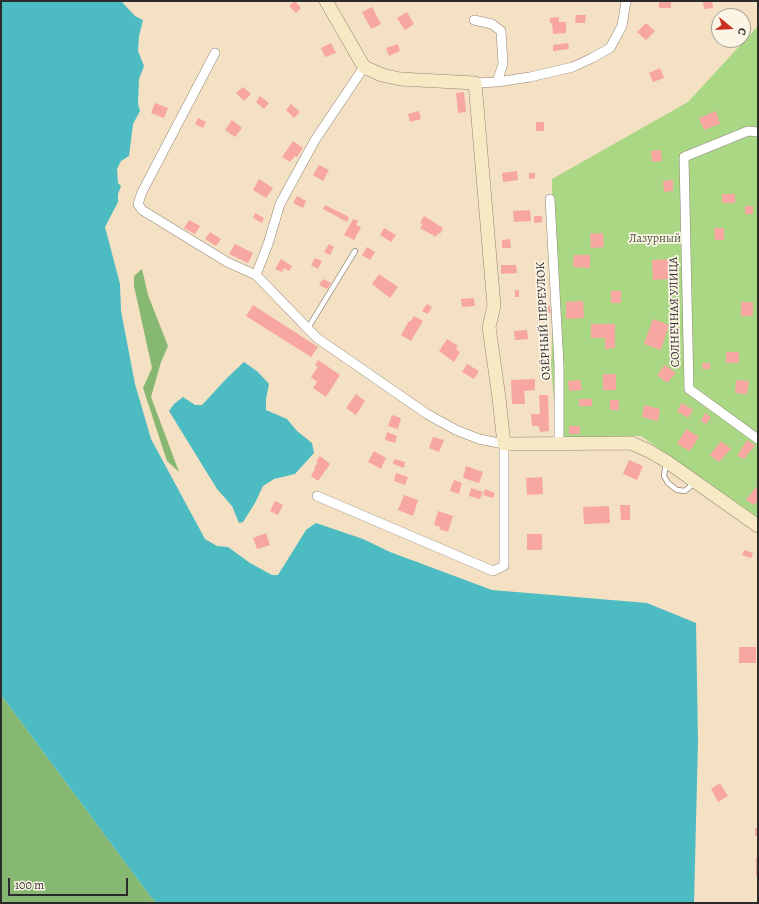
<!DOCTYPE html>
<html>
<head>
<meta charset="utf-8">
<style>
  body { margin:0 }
  #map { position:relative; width:759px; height:904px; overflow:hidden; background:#f4e0c3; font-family:Alegreya,serif }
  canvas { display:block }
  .frame { position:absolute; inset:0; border:2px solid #2b2b2b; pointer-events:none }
  .north { position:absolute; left:711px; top:8px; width:40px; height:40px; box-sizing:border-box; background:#fcf5e5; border:1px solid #a8a49b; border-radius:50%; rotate:108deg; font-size:11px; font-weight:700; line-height:16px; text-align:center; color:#2b2b2b }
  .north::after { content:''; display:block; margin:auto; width:14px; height:18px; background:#c8321e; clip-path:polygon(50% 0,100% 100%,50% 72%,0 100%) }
  .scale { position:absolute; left:8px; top:878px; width:120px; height:18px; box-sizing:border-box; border:2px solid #2b2b2b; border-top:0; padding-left:5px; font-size:12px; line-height:14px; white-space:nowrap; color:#2b2b2b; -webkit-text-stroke:3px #fcf5e5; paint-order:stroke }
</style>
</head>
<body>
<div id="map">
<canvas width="759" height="904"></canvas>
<div class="frame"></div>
<div class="north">С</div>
<div class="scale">100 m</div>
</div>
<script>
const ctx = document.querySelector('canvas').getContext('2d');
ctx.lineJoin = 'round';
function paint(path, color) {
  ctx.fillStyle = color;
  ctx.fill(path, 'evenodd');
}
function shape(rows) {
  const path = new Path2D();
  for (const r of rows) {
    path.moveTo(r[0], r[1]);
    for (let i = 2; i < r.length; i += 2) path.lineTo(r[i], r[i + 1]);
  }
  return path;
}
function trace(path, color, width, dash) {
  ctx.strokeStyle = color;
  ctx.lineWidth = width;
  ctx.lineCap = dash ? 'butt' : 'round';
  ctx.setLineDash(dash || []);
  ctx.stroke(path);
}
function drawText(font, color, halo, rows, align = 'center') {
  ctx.font = font + ' Alegreya,serif';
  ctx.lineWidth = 3.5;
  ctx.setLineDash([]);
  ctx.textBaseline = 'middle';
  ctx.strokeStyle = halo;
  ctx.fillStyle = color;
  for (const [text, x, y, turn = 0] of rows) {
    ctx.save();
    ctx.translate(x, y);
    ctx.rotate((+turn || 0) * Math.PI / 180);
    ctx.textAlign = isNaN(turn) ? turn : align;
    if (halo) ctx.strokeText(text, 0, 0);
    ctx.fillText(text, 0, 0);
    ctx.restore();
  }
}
paint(shape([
  [758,26,758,518,641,436,557,438,551,366,553,323,552,179,688,102]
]), '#aad784');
paint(shape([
  [142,269,148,295,168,346,161,362,151,397,179,472,167,461,143,388,152,368,134,286,134,276],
  [1,695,150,896,157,903,1,903]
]), '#87b872');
paint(shape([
  [1,1,121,1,135,16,143,20,139,36,138,51,144,66,139,79,138,104,140,111,133,124,129,156,121,161,117,169,118,183,121,186,118,194,118,202,105,227,120,284,121,311,135,384,151,439,205,539,217,546,228,547,250,563,272,575,278,575,306,530,316,523,363,539,390,552,492,590,647,603,696,623,698,741,694,903,157,903,150,896,1,695],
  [244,362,258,372,269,384,266,399,266,410,287,419,297,431,312,443,314,453,295,474,274,479,263,486,255,503,243,522,239,523,232,506,217,489,169,411,174,404,183,397,195,405,202,405,227,378]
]), '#4cbbc2');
paint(shape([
  [295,1,301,8,296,13,289,6],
  [659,1,671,1,671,8,659,8],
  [703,1,712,1,713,8,704,9],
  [372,7,381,24,371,29,362,12],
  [407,12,414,24,405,30,397,18],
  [576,15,586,15,585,23,575,23],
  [559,17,559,22,566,22,566,33,553,34,552,23,550,23,550,18],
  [646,23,655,31,646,40,637,32],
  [331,43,336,53,325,57,321,48],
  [568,43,569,49,553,51,553,45],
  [398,44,400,51,389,56,386,48],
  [660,68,664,78,653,82,649,73],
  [243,87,251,94,244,101,236,93],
  [464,92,466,112,458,113,456,93],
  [260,96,269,103,264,109,256,102],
  [155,103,168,108,164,118,151,113],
  [291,104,300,112,294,118,286,110],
  [419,111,421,119,410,122,408,114],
  [716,111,720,124,704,130,699,118],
  [198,118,206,122,203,128,195,124],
  [232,120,242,128,235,137,225,130],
  [536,122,544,122,544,131,536,131],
  [293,141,303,148,297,157,295,156,290,162,282,157],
  [661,150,662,161,652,162,651,151],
  [319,165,329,170,323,181,313,175],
  [517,171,518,180,503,182,502,173],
  [529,173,535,173,535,178,529,179],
  [259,179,273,188,266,198,253,190],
  [673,180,673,191,664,192,663,181],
  [722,194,735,194,735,203,722,203],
  [297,196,306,201,303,208,293,203],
  [325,205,349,217,347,222,323,209],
  [745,206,753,206,753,214,745,214],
  [530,210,531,221,514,222,513,211],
  [255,213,264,218,262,223,253,218],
  [424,216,443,228,440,234,438,233,436,237,420,228,423,224,420,223],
  [534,216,542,216,542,222,534,223],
  [353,219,358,221,356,225,361,227,354,240,344,235],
  [189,220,200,226,195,234,184,228],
  [384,228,396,235,391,242,380,235],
  [714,228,724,228,724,240,715,240],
  [210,232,221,239,216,246,205,239],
  [603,233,604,247,591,248,590,234],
  [510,239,511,248,502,248,502,240],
  [235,244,253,253,248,263,229,254],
  [329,244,334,247,330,255,324,252],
  [367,247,375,252,370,260,362,255],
  [574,255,590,255,590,268,573,267],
  [315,258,322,261,318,269,311,265],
  [281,259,292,266,289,271,284,268,282,272,275,269],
  [669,259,669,279,653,280,652,260],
  [501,265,516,265,517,273,501,274],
  [379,274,398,287,390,298,372,284],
  [323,279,331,283,327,289,319,285],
  [515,290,519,290,519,297,515,297],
  [611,291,621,291,621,303,611,303],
  [474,298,475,306,462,307,461,299],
  [583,301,584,318,566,319,566,302],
  [741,302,753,302,753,316,741,316],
  [427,304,432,307,428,314,422,311],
  [253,305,318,347,311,357,246,316],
  [550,306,551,313,542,314,541,307],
  [414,316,423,321,411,341,401,335,409,321,410,322],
  [653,319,669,325,661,350,644,344],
  [591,324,615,324,615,348,605,349,605,338,591,338],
  [527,330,528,339,515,340,514,331],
  [447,339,458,346,456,349,460,352,454,362,439,351],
  [726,352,739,352,739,363,726,363],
  [318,360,340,375,326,397,313,388,317,382,311,377,318,367,315,365],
  [702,363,710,363,710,369,703,369],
  [467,364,479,371,474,379,462,372],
  [665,365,676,373,667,383,657,375],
  [603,374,616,374,616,390,603,390],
  [535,379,535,390,524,391,525,404,512,404,511,380],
  [580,380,582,390,569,391,568,381],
  [736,380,749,381,747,394,735,393],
  [356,394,365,401,356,415,346,408],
  [539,395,548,395,549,431,540,432,539,426,532,426,531,414,540,414],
  [579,399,592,399,592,406,579,406],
  [610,400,619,400,619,410,610,410],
  [682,403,693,410,688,418,677,411],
  [644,405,660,409,658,421,642,417],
  [705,413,711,417,706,424,701,421],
  [392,415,401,418,398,429,388,426],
  [569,426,580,426,580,434,569,434],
  [686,429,699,437,690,451,677,444],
  [387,432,397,436,395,443,385,440],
  [433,437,444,440,439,452,429,448],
  [747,440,755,445,744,459,737,456],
  [721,441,731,449,719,462,710,455],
  [374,451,386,458,381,469,368,462],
  [320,456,330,464,318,481,311,476,315,469,314,468,318,462,316,461],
  [394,459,405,462,404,468,393,464],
  [629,460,643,466,637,480,623,474],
  [466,466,483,472,479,483,463,478],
  [396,473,408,477,405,485,394,481],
  [542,477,543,494,527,495,526,478],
  [454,480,462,483,459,494,450,491],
  [756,487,758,489,758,500,754,505,746,500],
  [471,488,483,492,480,499,469,496],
  [485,489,495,493,493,498,483,495],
  [404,495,418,500,413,516,398,510],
  [275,501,283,505,278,515,270,511],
  [620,505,630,505,630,520,621,520],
  [609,506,610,523,584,524,583,507],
  [438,511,453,516,448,532,439,529,440,527,434,525],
  [266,533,270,545,257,549,253,538],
  [527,534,542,534,542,550,527,550],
  [744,550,753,553,751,558,742,555],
  [739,647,756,647,756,663,739,663],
  [720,783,728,796,718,802,711,789],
  [755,828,758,828,758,836,755,836],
  [756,858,758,858,758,877,756,877]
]), '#f8a6a2');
const lane = shape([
  [308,328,355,251],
  [666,463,664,476,668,483,677,490,685,491,694,483]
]);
const street = shape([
  [474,20,492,24,501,31,503,64,497,82],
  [215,53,142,192,138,204,142,210,227,262,256,275,317,338,427,414,456,430,479,439,504,444,504,566,493,571,317,496],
  [475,83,497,82,530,77,573,67,592,58,610,48,622,26,626,1],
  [758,132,748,131,684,157,689,389,758,439],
  [550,199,559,365,559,442],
  [256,275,268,244,280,204,315,140,364,67]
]);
const secondary = shape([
  [326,1,364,67,382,75,400,79,475,83,494,306,489,327,499,398,504,444,631,443,649,451,666,461,758,526]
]);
trace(lane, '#908677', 6);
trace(street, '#908677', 10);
trace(secondary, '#908677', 14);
trace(lane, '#fff', 4.5);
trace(street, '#fff', 9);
trace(secondary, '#f6e9c3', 13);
drawText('12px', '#4b5641', '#fcf5e5', [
  ["Лазурный",655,239]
]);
drawText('12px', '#2b2b2b', '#fcf5e5', [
  ["СОЛНЕЧНАЯ УЛИЦА",675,312,-91],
  ["ОЗЁРНЫЙ ПЕРЕУЛОК",544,321,-93]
]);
</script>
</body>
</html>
